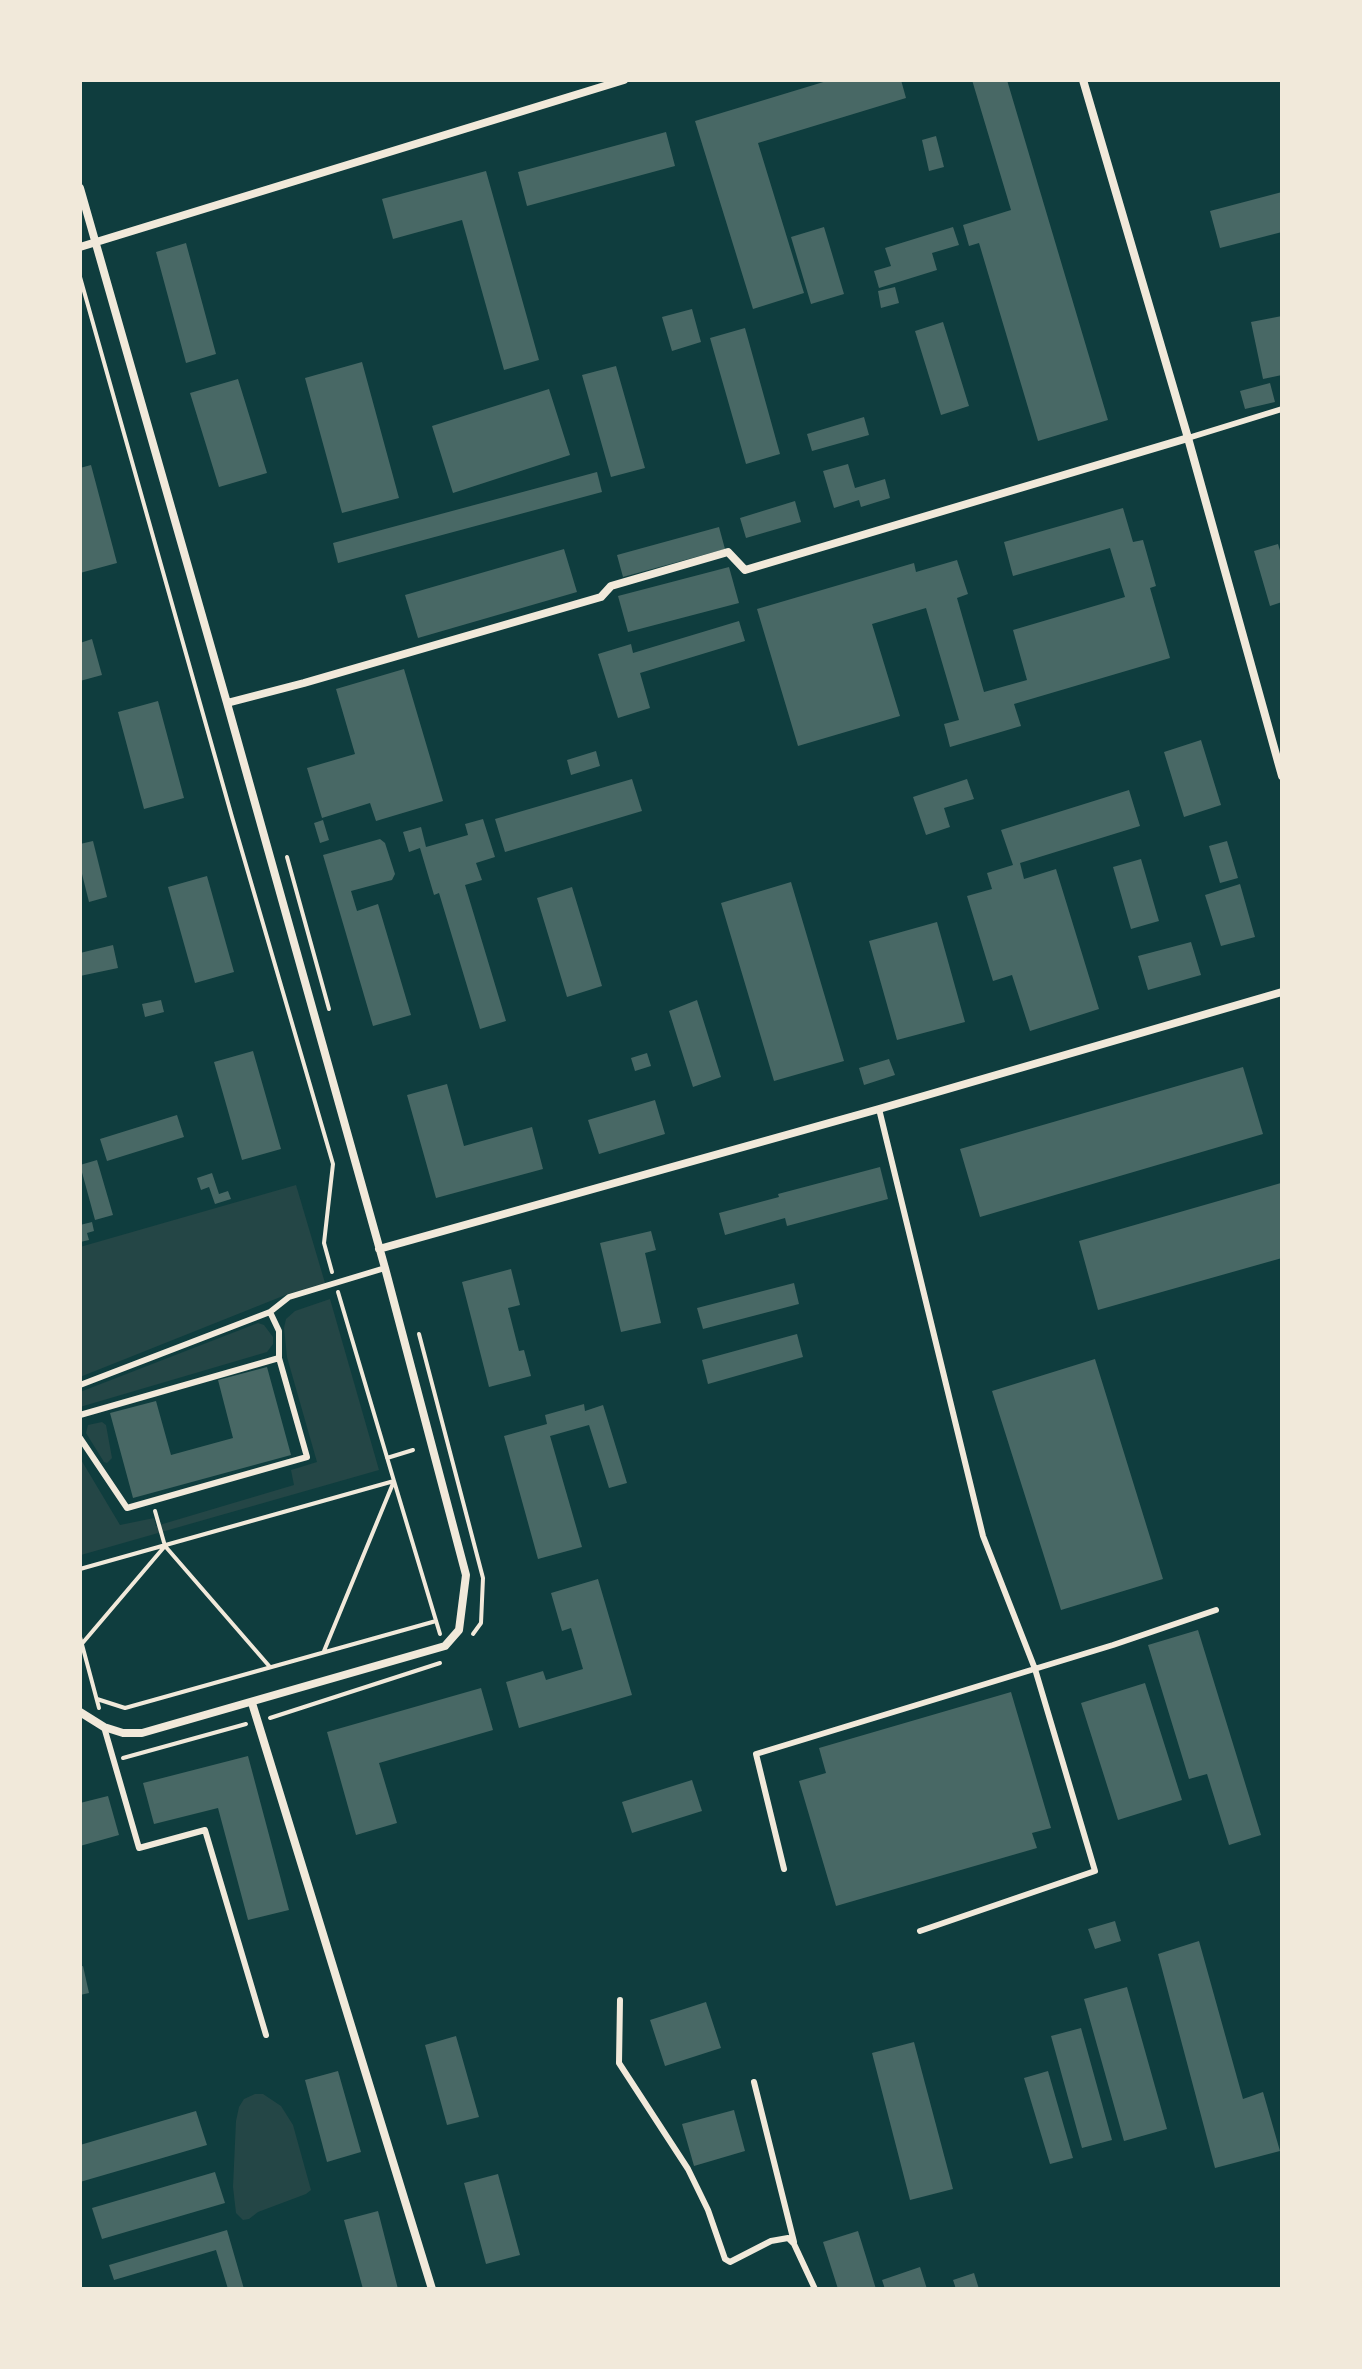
<!DOCTYPE html>
<html>
<head>
<meta charset="utf-8">
<style>
  body { margin:0 }
  #map { position:relative; width:1362px; height:2369px; overflow:hidden; background:#0f3d3e; font-family:"Alegreya Sans",sans-serif }
  canvas { display:block }
  .frame { position:absolute; inset:0; border:82px solid #f1e9da; pointer-events:none }
</style>
</head>
<body>
<div id="map">
<canvas width="1362" height="2369"></canvas>
<div class="frame"></div>
</div>
<script>
const ctx = document.querySelector('canvas').getContext('2d');
ctx.lineJoin = 'round';
function paint(path, color) {
  ctx.fillStyle = color;
  ctx.fill(path, 'evenodd');
}
function shape(rows) {
  const path = new Path2D();
  for (const r of rows) {
    path.moveTo(r[0], r[1]);
    for (let i = 2; i < r.length; i += 2) path.lineTo(r[i], r[i + 1]);
  }
  return path;
}
function trace(path, color, width, dash) {
  ctx.strokeStyle = color;
  ctx.lineWidth = width;
  ctx.lineCap = dash ? 'butt' : 'round';
  ctx.setLineDash(dash || []);
  ctx.stroke(path);
}
paint(shape([
  [296,1185,325,1283,288,1294,80,1377,80,1247],
  [330,1299,379,1470,81,1555,80,1458,120,1525,154,1518,156,1526,294,1485,291,1470,317,1462,287,1357,284,1328,286,1319,295,1311],
  [258,1323,264,1325,273,1337,273,1344,267,1352,80,1407,80,1392],
  [102,1422,106,1425,112,1458,107,1463,104,1462,86,1433,88,1425],
  [255,2094,263,2094,281,2106,293,2125,311,2190,306,2194,258,2212,249,2219,243,2220,236,2213,233,2187,236,2121,239,2107,244,2099]
]), '#244646');
paint(shape([
  [830,80,901,80,906,98,758,143,804,293,753,309,695,121],
  [972,80,1007,80,1108,420,1038,441,979,243,969,246,963,225,1011,210],
  [666,132,675,166,527,206,518,172],
  [936,136,944,167,929,171,922,140],
  [486,171,539,360,504,370,462,220,393,239,382,199],
  [1282,192,1282,232,1220,248,1210,211],
  [824,227,844,294,811,304,791,237],
  [953,227,959,245,932,253,937,270,879,288,874,271,891,266,885,248],
  [186,243,216,354,186,363,156,252],
  [895,287,899,303,881,308,878,291],
  [692,309,701,342,672,351,662,317],
  [1282,316,1282,375,1263,379,1251,322],
  [943,322,969,406,941,415,915,331],
  [745,328,780,454,746,464,710,338],
  [362,362,399,498,342,513,305,378],
  [616,366,645,468,611,477,582,375],
  [238,379,267,473,219,487,190,393],
  [1270,383,1275,402,1245,409,1240,391],
  [549,389,570,455,453,493,432,426],
  [864,417,869,435,812,451,807,434],
  [848,464,855,488,885,479,890,498,861,507,859,500,834,508,823,471],
  [91,465,117,563,80,573,80,468],
  [597,472,602,492,338,563,333,543],
  [795,501,801,522,746,538,740,518],
  [1123,508,1133,542,1143,540,1156,586,1150,588,1170,658,1014,704,1021,726,950,747,944,724,959,720,926,608,872,624,900,716,798,746,757,609,914,563,916,572,957,560,968,594,957,598,984,692,1027,680,1013,630,1125,597,1110,548,1013,576,1004,542],
  [719,527,725,549,623,577,617,555],
  [1278,544,1282,557,1282,602,1270,606,1254,551],
  [564,549,577,592,418,638,405,595],
  [729,567,739,603,628,632,618,596],
  [739,621,745,641,640,673,650,708,618,718,598,654,631,644,633,653],
  [92,639,102,675,80,681,80,643],
  [404,669,443,801,376,821,370,803,322,818,307,768,355,754,336,689],
  [158,701,184,798,144,809,118,712],
  [1201,740,1221,805,1184,817,1164,752],
  [596,751,600,766,571,775,567,760],
  [632,779,642,811,505,852,495,819],
  [967,779,974,799,944,808,950,827,926,835,913,797],
  [1129,790,1140,826,1020,863,1024,879,1056,869,1099,1009,1030,1031,1012,975,993,981,967,896,992,889,987,873,1013,865,1001,830],
  [483,819,495,857,476,863,482,880,465,885,506,1021,480,1029,439,893,434,895,420,848,409,852,403,832,421,827,426,847,468,835,465,824],
  [323,820,329,840,320,843,314,823],
  [380,839,385,843,395,874,392,880,351,891,357,911,378,904,411,1015,373,1026,323,855],
  [93,841,107,897,89,902,80,866,80,844],
  [1227,841,1238,878,1220,883,1209,846],
  [1141,859,1159,921,1131,929,1113,867],
  [207,876,234,972,195,983,168,887],
  [791,882,844,1061,774,1081,721,903],
  [1240,884,1255,937,1221,946,1205,895],
  [572,887,602,986,567,997,537,898],
  [937,922,965,1022,897,1040,869,941],
  [1191,942,1201,975,1148,990,1138,956],
  [113,945,118,968,80,976,80,953],
  [161,1000,164,1012,145,1017,142,1004],
  [697,1000,721,1077,693,1087,669,1011],
  [253,1051,281,1149,242,1160,214,1062],
  [647,1053,651,1066,635,1071,631,1058],
  [889,1059,895,1075,864,1085,859,1068],
  [1243,1067,1263,1134,980,1217,960,1149],
  [447,1084,464,1146,532,1127,543,1169,436,1198,407,1095],
  [655,1100,665,1134,599,1154,588,1120],
  [177,1115,184,1137,107,1161,100,1139],
  [97,1160,113,1215,95,1220,80,1165],
  [880,1167,888,1199,787,1226,785,1218,725,1235,719,1213,779,1197,778,1194],
  [212,1173,219,1194,228,1191,231,1199,215,1204,209,1187,201,1190,197,1178],
  [1281,1183,1282,1258,1098,1310,1079,1241],
  [92,1222,94,1231,87,1233,89,1240,80,1242,80,1225],
  [651,1231,656,1250,645,1253,661,1323,621,1332,600,1243],
  [511,1269,520,1305,508,1308,519,1351,524,1350,531,1376,489,1387,462,1282],
  [794,1283,799,1304,703,1329,697,1308],
  [797,1334,803,1357,708,1384,702,1360],
  [1095,1359,1163,1579,1061,1610,992,1391],
  [267,1367,291,1455,133,1498,110,1413,156,1401,171,1455,233,1438,218,1380],
  [584,1404,585,1411,603,1405,627,1483,609,1488,589,1425,550,1436,582,1547,538,1559,504,1436,547,1424,545,1415],
  [598,1579,632,1695,519,1728,506,1682,543,1671,546,1680,583,1669,571,1628,562,1631,551,1593],
  [1198,1630,1261,1835,1229,1845,1207,1774,1189,1779,1148,1645],
  [1145,1683,1182,1800,1118,1820,1081,1703],
  [481,1688,493,1730,379,1763,397,1823,356,1835,327,1732],
  [1011,1692,1051,1828,1032,1833,1037,1848,836,1906,799,1781,826,1773,819,1748],
  [248,1756,289,1910,248,1920,218,1808,154,1824,143,1783],
  [692,1780,702,1811,632,1833,622,1802],
  [108,1796,119,1835,80,1846,80,1803],
  [1115,1921,1121,1941,1095,1949,1088,1929],
  [1199,1941,1243,2099,1263,2092,1280,2151,1215,2168,1158,1954],
  [83,1966,89,1993,80,1995,80,1967],
  [1127,1987,1167,2129,1124,2141,1084,1999],
  [706,2002,721,2048,665,2066,650,2020],
  [1081,2028,1112,2140,1082,2148,1051,2036],
  [456,2036,479,2117,447,2125,425,2045],
  [914,2042,953,2189,910,2200,872,2053],
  [338,2071,361,2152,327,2162,305,2080],
  [1048,2071,1073,2158,1050,2164,1024,2078],
  [734,2110,745,2151,694,2166,682,2124],
  [196,2111,207,2145,80,2182,80,2145],
  [215,2172,225,2203,102,2239,92,2208],
  [498,2174,520,2255,486,2264,464,2183],
  [378,2211,398,2289,363,2289,344,2220],
  [227,2230,244,2289,228,2289,216,2250,114,2280,109,2265],
  [858,2231,876,2289,838,2289,823,2242],
  [920,2267,927,2289,885,2289,882,2280],
  [974,2273,979,2289,956,2289,953,2280]
]), '#486865');
trace(shape([
  [80,277,232,817,333,1164,324,1243,332,1272],
  [287,857,329,1009],
  [419,1334,483,1578,481,1623,473,1634],
  [387,1458,413,1450],
  [165,1546,270,1667],
  [80,1569,394,1481,440,1634],
  [80,1637,99,1708],
  [80,1646,165,1546,155,1511],
  [324,1651,394,1481,338,1292],
  [97,1699,125,1708,436,1621],
  [270,1718,440,1663],
  [123,1758,246,1724]
]), '#f1e9da', 4);
trace(shape([
  [1188,438,1282,409],
  [879,1109,983,1536,1035,1669,1095,1871,920,1931],
  [80,1385,270,1312,289,1297,385,1268],
  [80,1415,279,1358],
  [80,1438,127,1508,307,1457,279,1358,279,1331,270,1312],
  [104,1727,139,1848,205,1830,266,2035],
  [784,1869,756,1754,1113,1645,1216,1610],
  [620,2000,619,2063,688,2169,708,2210,725,2259,730,2262,771,2241,788,2238,794,2244,815,2289],
  [754,2082,794,2242]
]), '#f1e9da', 6);
trace(shape([
  [1083,80,1188,438,1282,776],
  [80,188,227,703,385,1268,466,1575,459,1630,445,1646,142,1733,123,1733,104,1727,80,1712],
  [80,247,624,80],
  [227,703,304,683,601,597,611,586,728,552,745,570,1188,438],
  [379,1249,879,1109,1282,992],
  [252,1703,432,2289]
]), '#f1e9da', 8);
</script>
</body>
</html>
